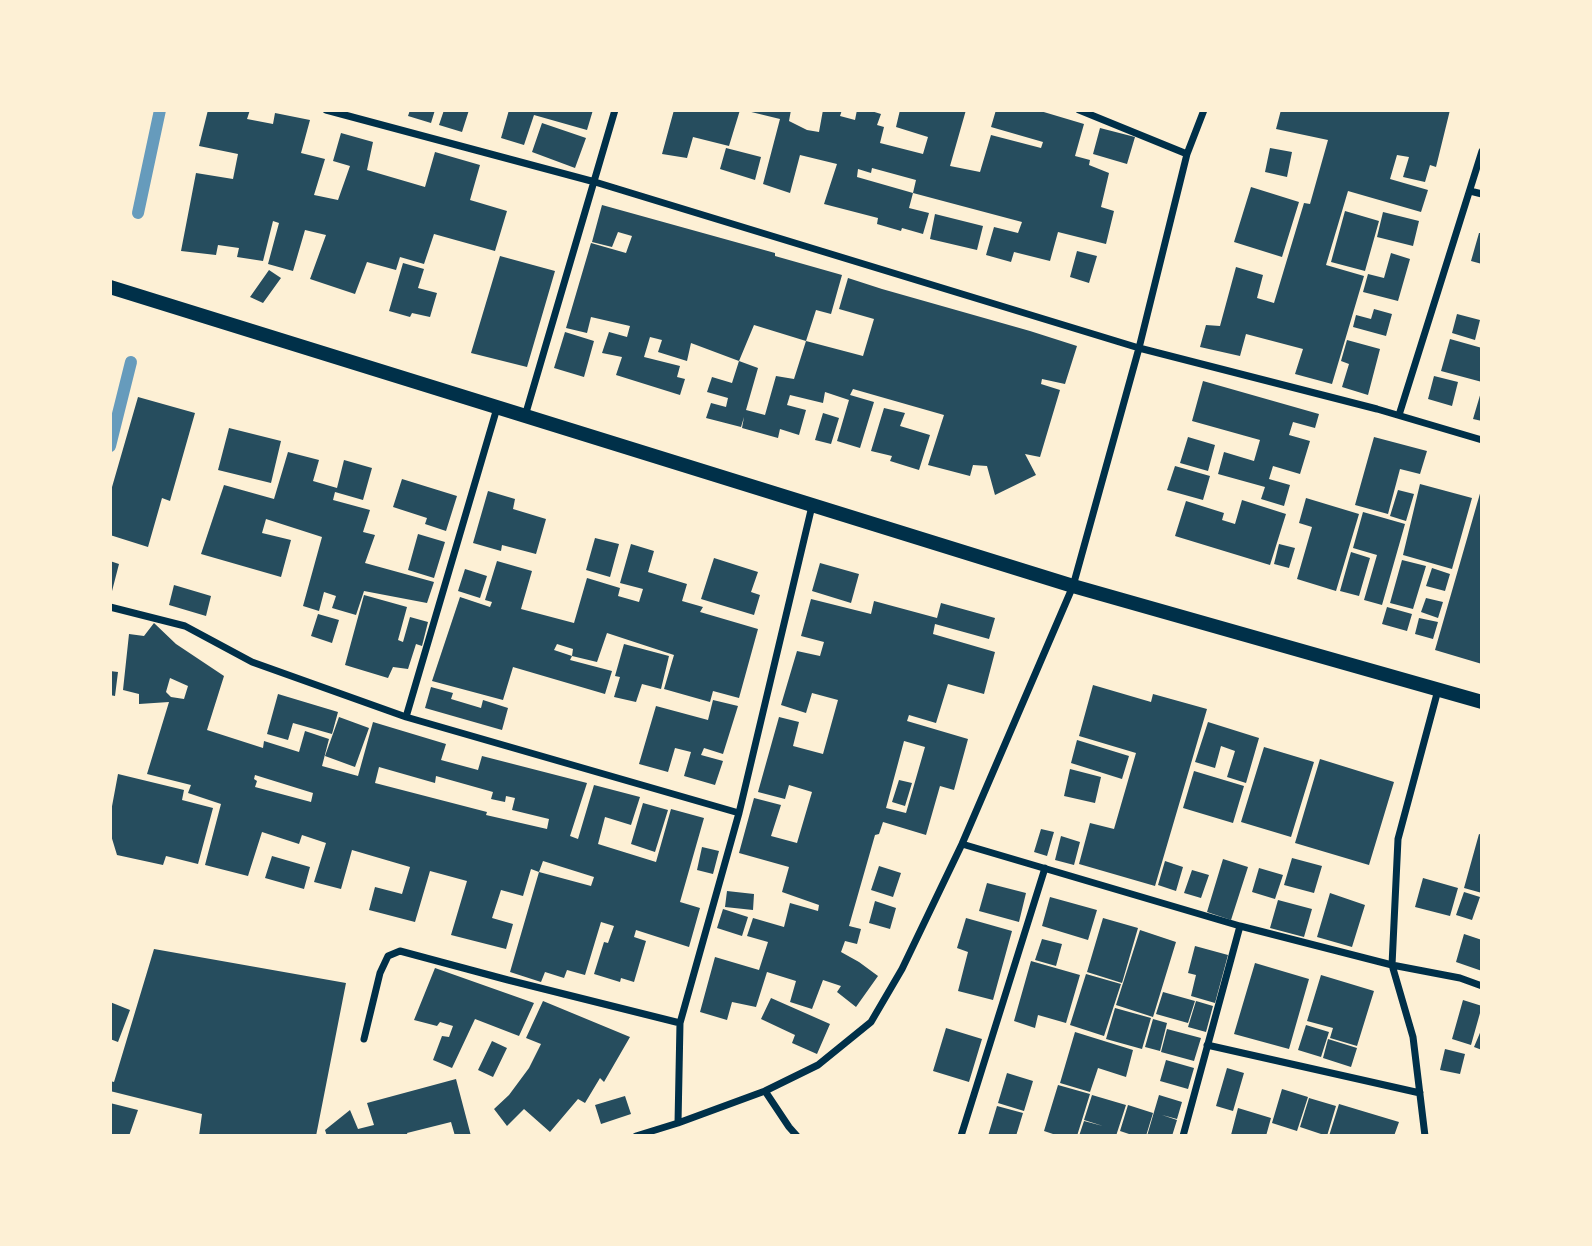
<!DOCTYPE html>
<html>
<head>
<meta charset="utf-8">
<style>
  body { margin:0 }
  #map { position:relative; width:1592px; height:1246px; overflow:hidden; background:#fdf0d5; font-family:Montserrat,sans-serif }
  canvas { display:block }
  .frame { position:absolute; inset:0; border:112px solid #fdf0d5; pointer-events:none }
</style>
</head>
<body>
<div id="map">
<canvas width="1592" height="1246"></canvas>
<div class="frame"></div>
</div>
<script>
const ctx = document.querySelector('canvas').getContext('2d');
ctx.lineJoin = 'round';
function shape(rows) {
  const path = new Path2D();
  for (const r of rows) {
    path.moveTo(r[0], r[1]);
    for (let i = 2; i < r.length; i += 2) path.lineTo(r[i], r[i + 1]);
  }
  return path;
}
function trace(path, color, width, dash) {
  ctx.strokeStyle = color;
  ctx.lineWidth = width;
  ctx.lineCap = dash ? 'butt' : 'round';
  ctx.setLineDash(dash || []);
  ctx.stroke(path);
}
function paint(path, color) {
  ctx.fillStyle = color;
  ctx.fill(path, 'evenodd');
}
trace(shape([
  [138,213,160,110],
  [110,446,131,362]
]), '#669bbc', 12);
paint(shape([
  [208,110,250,110,247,119,273,124,275,113,310,120,301,153,325,159,314,195,338,200,350,166,333,161,341,133,373,142,367,170,425,187,435,152,480,165,470,200,507,211,495,251,434,234,424,264,400,257,396,270,367,262,355,294,310,279,326,235,305,230,293,271,268,264,279,223,273,221,263,261,237,257,239,248,218,245,216,255,181,251,196,173,233,179,238,154,199,146],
  [410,110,435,110,431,123,408,116],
  [444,110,469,110,462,132,439,125],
  [509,110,593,110,587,130,534,115,524,145,501,138],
  [674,110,740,110,729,146,693,137,687,158,662,154],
  [743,110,791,110,789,121,807,130,819,132,823,110,842,110,840,116,855,120,857,110,868,110,881,114,877,125,884,127,880,143,923,154,928,137,896,127,900,110,966,110,950,166,980,172,991,135,1041,148,1043,142,991,127,996,110,1037,110,1084,124,1075,156,1090,160,1089,165,1109,173,1101,207,1114,211,1106,244,1058,232,1050,261,1014,252,1011,262,986,255,994,227,1018,233,1022,222,913,193,916,180,872,168,871,173,858,169,857,177,913,193,909,208,929,213,923,234,902,228,901,231,877,224,878,218,824,204,837,164,800,155,790,193,763,184,780,119],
  [1281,110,1450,110,1436,167,1430,165,1425,182,1403,177,1409,157,1397,155,1390,179,1428,190,1421,212,1348,191,1326,265,1364,276,1332,384,1295,374,1303,349,1246,334,1240,356,1200,347,1206,325,1220,326,1236,267,1263,275,1257,298,1274,303,1304,203,1310,204,1328,140,1276,129],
  [542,123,586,138,575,168,532,152],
  [1100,128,1135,137,1127,164,1093,154],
  [726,148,761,157,755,180,720,169],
  [1270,148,1292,152,1287,177,1265,172],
  [1251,187,1299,202,1282,257,1234,242],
  [602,205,775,253,775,256,842,275,831,314,816,310,806,341,754,325,739,361,691,343,687,361,658,352,662,340,650,337,644,357,680,366,677,377,685,379,680,395,616,375,622,357,602,353,609,332,627,337,630,326,591,317,587,333,566,328,591,243,626,253,632,236,618,232,612,247,592,242],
  [1345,211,1379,221,1365,271,1331,262],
  [1383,212,1419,221,1413,246,1377,237],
  [935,214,983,226,977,250,930,239],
  [1479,233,1482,233,1482,264,1471,261],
  [1077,251,1097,256,1089,283,1070,277],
  [1391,253,1410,259,1398,301,1363,292,1368,274,1384,278],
  [500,256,555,271,527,367,471,353],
  [403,263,424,269,418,288,437,293,430,317,412,313,410,317,389,311],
  [269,270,281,278,263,303,250,297],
  [848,278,882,289,1030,331,1077,346,1065,384,1042,379,1041,384,1060,390,1040,457,1025,454,1036,475,995,495,987,466,973,465,970,476,928,465,944,415,853,389,850,395,874,402,860,448,837,441,849,400,825,392,823,403,790,395,787,405,806,410,799,435,780,429,778,438,742,428,744,417,741,427,706,418,711,403,726,407,728,398,707,392,712,377,732,383,739,361,758,368,746,410,765,415,776,376,794,379,806,341,863,356,874,319,839,309],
  [1374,309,1392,314,1386,336,1353,327,1356,315,1371,319],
  [1457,314,1480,320,1475,340,1452,333],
  [565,332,594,341,584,377,554,368],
  [1450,339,1482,348,1482,382,1441,371],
  [1347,340,1380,349,1368,395,1342,387,1349,364,1341,361],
  [1434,376,1458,382,1452,406,1428,399],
  [1203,381,1319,414,1315,428,1293,422,1289,435,1310,441,1300,474,1273,466,1269,479,1290,485,1284,506,1261,499,1265,487,1218,474,1224,452,1254,461,1260,440,1192,421],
  [1481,392,1482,393,1482,421,1473,419],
  [138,397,195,413,170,501,162,498,148,547,110,535,110,494],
  [884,408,905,413,900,426,930,435,919,470,890,461,892,456,871,451],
  [823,413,839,418,831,444,815,440],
  [229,428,281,441,271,483,218,470],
  [1188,437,1215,445,1208,471,1180,463],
  [1374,437,1427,451,1420,474,1400,469,1388,514,1355,505],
  [288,452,319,460,313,481,337,488,344,460,372,468,363,500,335,492,333,500,370,510,363,532,375,535,365,563,434,582,427,603,364,591,356,615,332,608,336,596,324,592,319,611,303,606,322,537,266,519,262,533,291,540,281,577,201,554,224,485,274,499],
  [1175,466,1210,476,1203,500,1167,490],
  [402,479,457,496,446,531,425,524,427,518,393,507],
  [1420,484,1472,498,1452,569,1403,555],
  [1398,490,1414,494,1406,521,1390,516],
  [1481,490,1482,490,1482,664,1435,650],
  [488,491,515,499,513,509,546,519,536,554,502,545,501,551,473,543],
  [1306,498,1359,514,1336,591,1297,579,1312,527,1299,523],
  [1242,500,1286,514,1270,565,1175,536,1186,501,1224,513,1222,520,1235,524],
  [1363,512,1405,524,1382,605,1364,600,1377,555,1353,548],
  [418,534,445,542,434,578,408,570],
  [595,538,619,544,610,577,586,570],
  [631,544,654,551,648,572,687,584,682,601,703,607,700,612,758,629,739,698,713,691,710,702,664,689,674,655,607,633,597,662,572,656,573,649,557,644,554,650,572,656,570,660,612,671,605,694,513,667,503,700,432,681,460,597,490,607,492,602,485,600,497,561,532,571,521,609,574,623,587,578,620,588,618,596,639,602,643,589,620,583],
  [1279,544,1295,548,1289,568,1274,564],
  [1351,552,1370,558,1359,596,1340,591],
  [714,558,758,572,751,592,760,595,754,615,701,599],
  [1402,560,1426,566,1413,609,1390,603],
  [110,561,119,564,111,595,110,595],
  [820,563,859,574,851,603,812,591],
  [1432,568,1450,574,1445,591,1426,586],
  [465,569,487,576,480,598,458,591],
  [174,585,211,596,206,616,169,605],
  [364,595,407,607,398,640,403,642,410,617,428,622,422,646,416,644,408,669,393,667,388,678,345,665],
  [1426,598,1443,602,1438,618,1421,612],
  [811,599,871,614,874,601,937,618,941,603,995,618,989,639,935,624,933,634,995,652,984,694,948,684,936,723,909,715,907,721,968,739,954,790,940,786,926,835,883,822,879,834,875,835,849,926,861,929,857,944,845,941,841,952,859,962,878,976,856,1007,837,992,841,986,823,980,812,1009,790,1002,796,981,767,972,756,1007,732,1002,727,1020,700,1012,715,957,759,970,768,942,747,936,753,918,784,927,790,903,818,911,819,905,782,892,789,867,739,853,754,798,781,805,771,836,797,843,812,792,789,785,785,799,758,792,779,717,799,722,793,746,823,754,838,700,812,693,806,713,781,705,797,651,820,656,824,642,801,636],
  [904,741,925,747,906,813,886,808],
  [1387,607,1412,614,1407,631,1382,624],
  [318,614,339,620,332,643,311,636],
  [1419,618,1438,622,1433,639,1415,634],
  [154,623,176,644,224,676,207,730,263,748,264,741,299,752,305,731,329,739,322,766,358,776,373,722,446,744,441,760,478,770,482,756,587,783,570,836,578,839,594,785,640,797,631,825,605,817,598,844,656,862,671,809,704,818,680,902,700,908,689,947,636,930,634,937,646,941,634,982,621,978,620,982,594,974,604,942,608,943,614,926,601,922,585,975,567,970,564,978,545,972,541,982,510,972,539,872,531,869,523,896,501,890,492,918,513,924,506,949,451,935,467,881,430,871,415,922,369,910,375,887,402,894,410,867,352,850,341,889,314,882,326,843,302,835,299,844,262,832,248,876,205,865,221,804,188,793,191,785,147,774,169,702,139,704,139,694,123,690,129,634,144,636],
  [170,678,188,686,184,699,171,697,166,692],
  [379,767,435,783,436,776,493,792,491,799,505,802,506,796,515,798,512,810,549,819,547,829,486,815,487,812,375,783],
  [255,775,313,793,311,802,255,787,257,781,254,779],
  [543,861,594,877,591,886,539,872],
  [624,644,669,656,661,689,642,684,636,702,614,697,620,677,615,676],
  [110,671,118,672,115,696,110,695],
  [1093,685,1151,702,1153,694,1207,709,1155,886,1079,864,1090,823,1114,829,1136,753,1079,736],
  [431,687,453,693,451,699,481,708,483,700,508,708,502,730,425,708],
  [278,694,338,712,332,734,293,723,288,740,267,734],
  [713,700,738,706,723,754,704,748,701,755,723,761,715,785,684,776,691,752,675,748,668,772,639,764,656,706,708,720],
  [339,717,369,728,355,767,325,756],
  [1208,722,1259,738,1246,783,1227,777,1235,751,1221,746,1215,768,1195,762],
  [1077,740,1129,756,1122,779,1071,763],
  [1264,747,1314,762,1291,837,1241,822],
  [1320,759,1394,782,1369,865,1295,843],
  [1070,769,1101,777,1095,803,1064,796],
  [1194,771,1244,786,1233,823,1183,808],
  [118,774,184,790,182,800,213,808,198,864,166,856,163,865,117,855,110,832,110,817],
  [899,780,912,783,905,806,892,802],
  [643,803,668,810,655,852,631,844],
  [1041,829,1054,832,1047,856,1034,852],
  [1479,834,1482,835,1482,893,1464,888],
  [1061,836,1080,842,1074,865,1055,860],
  [702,847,719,851,713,874,697,870],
  [272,856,310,867,304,889,265,878],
  [1292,858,1322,866,1314,893,1284,885],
  [1223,859,1248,867,1231,920,1207,912],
  [1165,861,1183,867,1176,891,1158,885],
  [879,866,901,873,893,897,871,890],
  [1259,868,1283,875,1275,899,1252,892],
  [1192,870,1209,875,1201,898,1184,893],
  [1423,878,1458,888,1450,916,1415,907],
  [987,883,1026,893,1019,922,979,911],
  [727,891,754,894,753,910,725,907],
  [1464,892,1480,897,1472,920,1456,915],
  [1330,893,1365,905,1352,947,1317,937],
  [1050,897,1097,910,1088,940,1042,926],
  [1278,900,1312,909,1304,937,1270,928],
  [875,901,896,908,890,929,869,923],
  [723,909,748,917,742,936,717,928],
  [966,918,1012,931,993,1000,958,991,968,952,957,948],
  [1103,918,1138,928,1122,983,1087,972],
  [1140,930,1176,942,1153,1017,1116,1005],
  [1464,934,1482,940,1482,971,1456,962],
  [1042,939,1062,944,1056,966,1035,960],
  [1195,946,1228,955,1215,1003,1191,996,1196,975,1188,973],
  [154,949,346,983,316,1136,199,1136,202,1114,110,1091,110,1081,114,1082],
  [1031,961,1080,975,1066,1023,1038,1015,1035,1028,1014,1021],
  [1255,963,1309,979,1289,1049,1234,1034],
  [435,968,534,1003,519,1036,475,1019,452,1068,433,1060,442,1036,449,1037,453,1026,440,1022,437,1026,414,1020],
  [1086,974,1121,984,1104,1036,1070,1025],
  [1321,975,1374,991,1357,1046,1330,1038,1333,1028,1307,1021],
  [1163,992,1195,1001,1188,1023,1156,1014],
  [771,998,830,1024,817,1054,792,1043,795,1035,761,1019],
  [1463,1000,1482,1006,1471,1045,1452,1039],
  [543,1001,630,1037,604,1082,600,1078,585,1103,578,1099,550,1132,524,1109,507,1126,494,1109,509,1095,529,1068,541,1044,526,1038],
  [1196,1001,1213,1006,1206,1032,1188,1027],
  [110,1002,130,1010,118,1042,110,1039],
  [1115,1008,1151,1018,1142,1049,1106,1039],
  [1153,1019,1167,1023,1160,1051,1145,1047],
  [1306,1025,1329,1032,1321,1057,1298,1050],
  [946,1028,982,1039,969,1082,933,1071],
  [1482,1028,1482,1050,1474,1047],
  [1167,1029,1201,1038,1194,1061,1161,1052],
  [1075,1032,1133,1050,1126,1077,1098,1068,1090,1092,1060,1083],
  [1328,1039,1357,1048,1351,1067,1323,1058],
  [492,1041,507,1048,493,1077,478,1070],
  [1445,1049,1465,1054,1460,1074,1440,1070],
  [1166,1060,1194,1068,1188,1089,1160,1081],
  [1227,1068,1244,1073,1233,1111,1216,1106],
  [1007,1073,1033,1081,1024,1111,998,1103],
  [456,1079,471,1136,455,1136,451,1122,407,1133,408,1136,327,1136,325,1130,350,1110,358,1129,374,1125,367,1103],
  [1058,1085,1090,1094,1077,1136,1059,1136,1044,1131],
  [1282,1089,1308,1097,1297,1131,1272,1123],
  [1092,1095,1126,1105,1116,1136,1079,1136,1084,1121,1103,1126,1084,1120],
  [1159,1095,1182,1102,1177,1119,1162,1115,1177,1120,1172,1136,1147,1136],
  [625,1096,631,1114,601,1124,595,1105],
  [1309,1098,1336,1106,1327,1136,1300,1127],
  [110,1103,138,1110,129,1136,110,1136],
  [1339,1104,1399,1122,1394,1136,1329,1136],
  [1128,1105,1153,1113,1146,1136,1135,1136,1120,1131],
  [997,1106,1023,1113,1016,1136,988,1136],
  [1238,1108,1271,1118,1266,1136,1231,1135]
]), '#264d5e');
trace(shape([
  [326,110,595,182,1139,348,1377,409,1482,440],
  [1079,110,1187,154],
  [1470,191,1482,194],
  [1399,415,1482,151],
  [525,416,615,110],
  [110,607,185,626,252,662,406,717,739,813],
  [406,717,497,408],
  [962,844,1240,926,1392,965,1460,978,1482,986],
  [364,1039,380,973,388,956,400,951,508,980,680,1023],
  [1207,1045,1420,1093],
  [765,1091,789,1127,797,1136],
  [678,1123,680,1023,739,813,812,506],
  [636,1136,678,1123,765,1091,818,1065,871,1022,902,969,962,844,1073,586,1139,348,1187,154,1204,110],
  [961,1136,1045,868],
  [1183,1136,1240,926],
  [1425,1136,1413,1037,1392,965,1398,839,1438,690]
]), '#003049', 7);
trace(shape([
  [110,287,1073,586,1482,702]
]), '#003049', 14);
</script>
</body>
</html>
